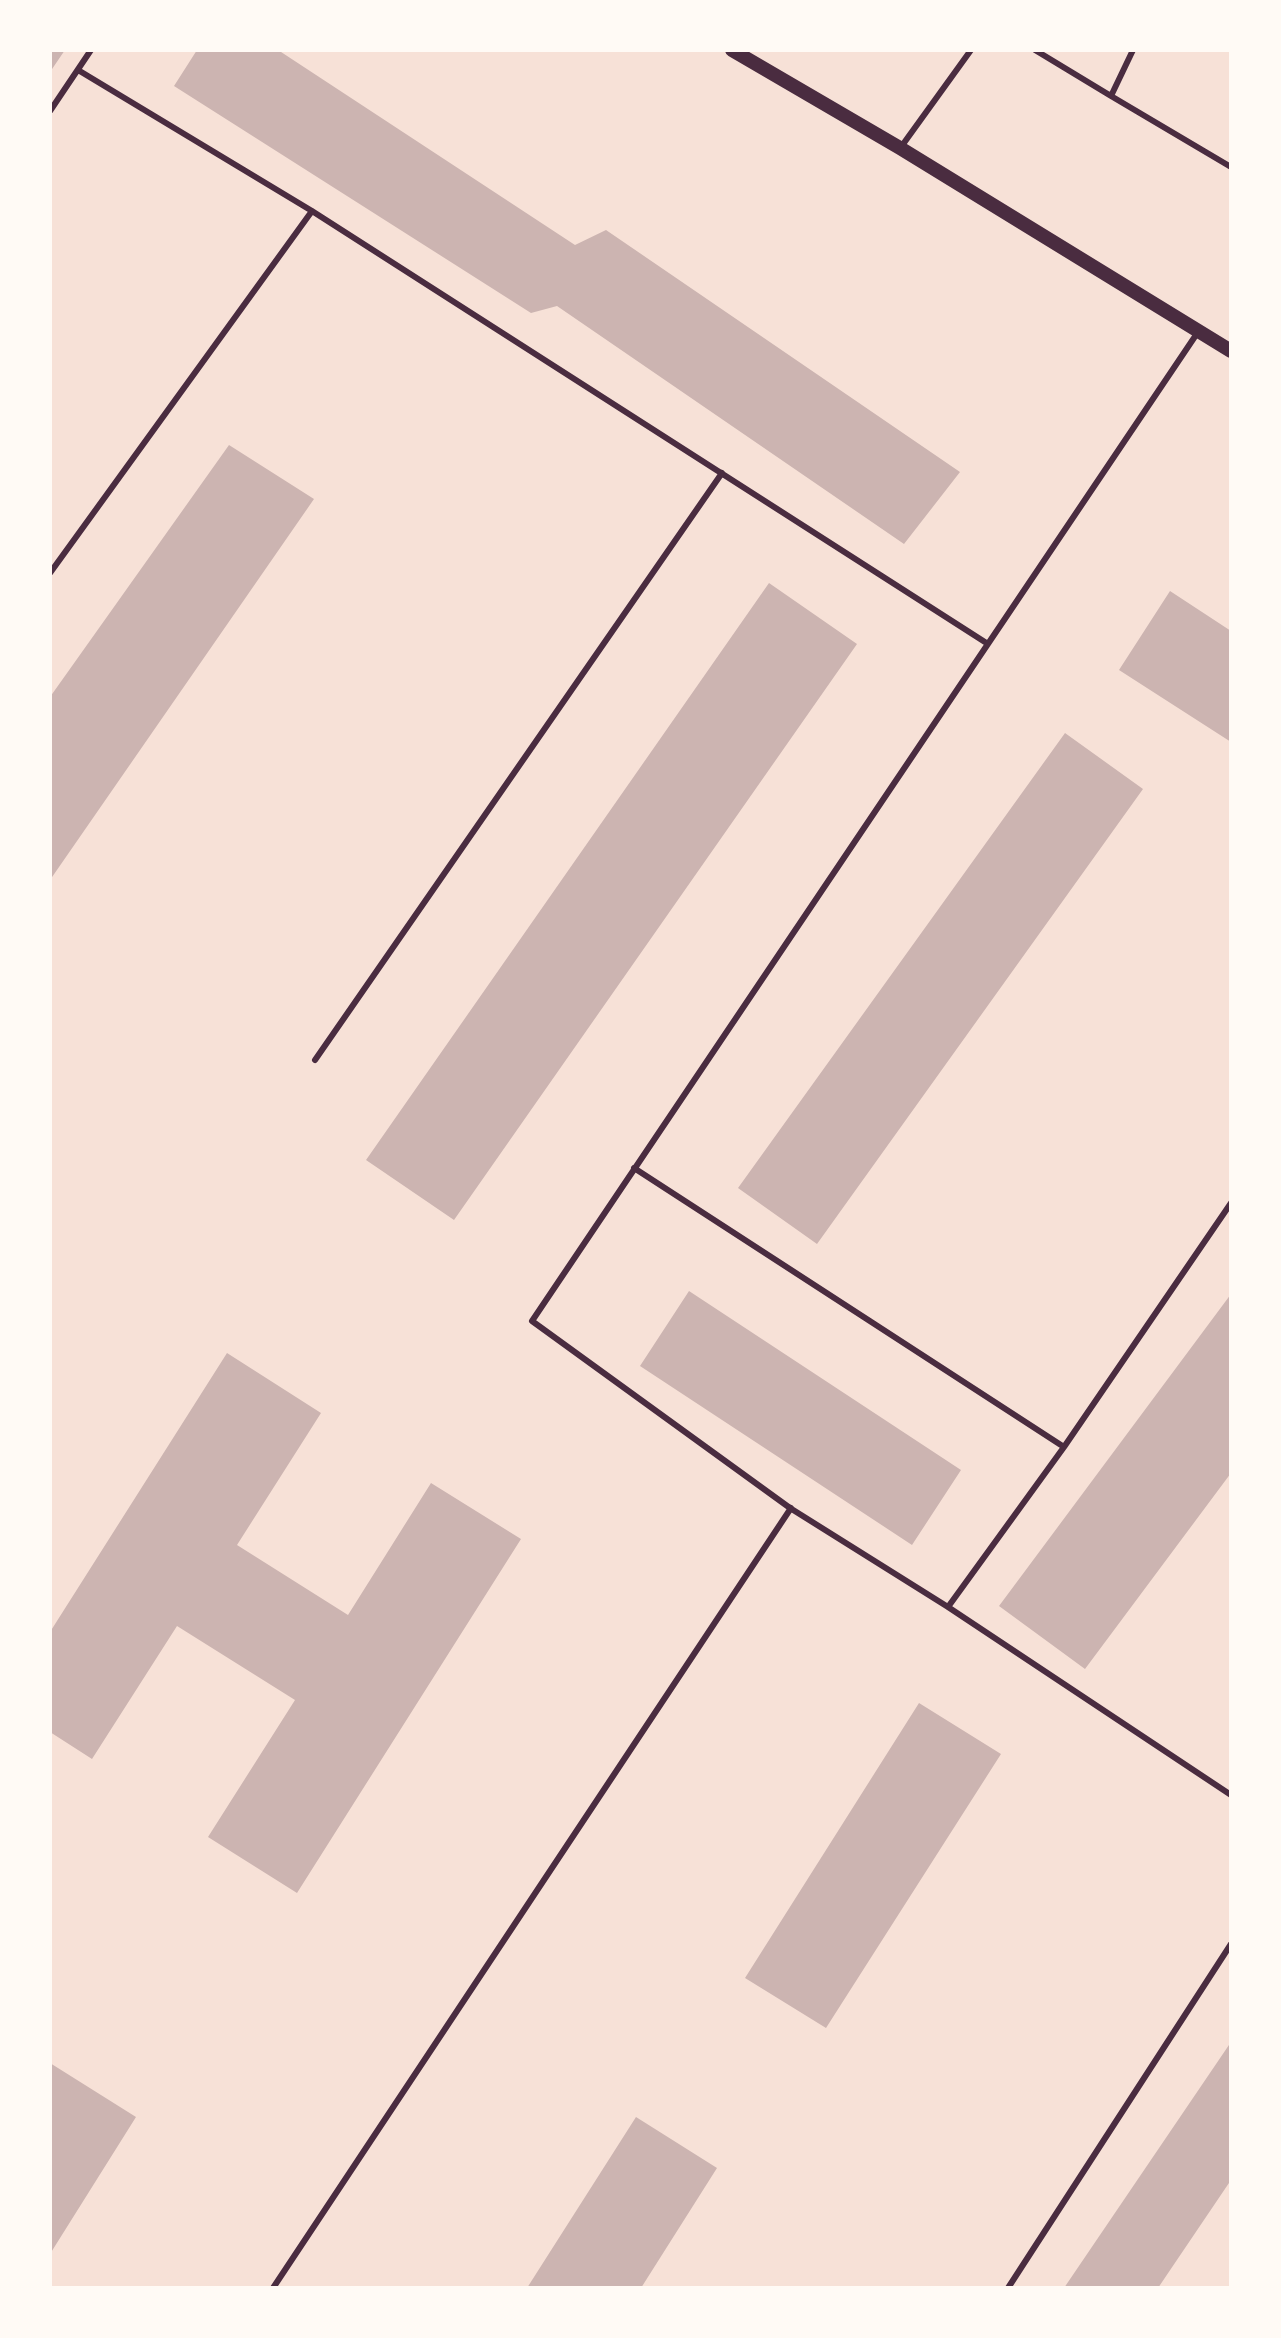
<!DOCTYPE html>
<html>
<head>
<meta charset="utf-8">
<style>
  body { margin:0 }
  #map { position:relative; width:1281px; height:2338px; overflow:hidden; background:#f7e1d7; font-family:Lato,sans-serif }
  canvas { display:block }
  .frame { position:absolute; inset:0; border:52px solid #fffaf5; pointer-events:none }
</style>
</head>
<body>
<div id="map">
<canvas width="1281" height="2338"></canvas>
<div class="frame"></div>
</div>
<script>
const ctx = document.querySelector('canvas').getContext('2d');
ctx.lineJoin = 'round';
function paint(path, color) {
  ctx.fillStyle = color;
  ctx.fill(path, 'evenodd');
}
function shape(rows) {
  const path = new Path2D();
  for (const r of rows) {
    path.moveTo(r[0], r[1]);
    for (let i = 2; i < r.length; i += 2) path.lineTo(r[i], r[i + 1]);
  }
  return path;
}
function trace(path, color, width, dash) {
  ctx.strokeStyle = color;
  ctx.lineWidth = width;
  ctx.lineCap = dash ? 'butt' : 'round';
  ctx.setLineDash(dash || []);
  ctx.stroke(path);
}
paint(shape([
  [50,50,65,50,50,72],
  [197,50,278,50,575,245,606,230,960,472,904,544,557,306,531,313,174,86],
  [229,445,314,499,50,880,50,697],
  [769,583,857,644,454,1220,366,1160],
  [1170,591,1231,631,1231,742,1119,670],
  [1065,733,1143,789,817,1244,738,1188],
  [689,1291,961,1470,912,1545,640,1366],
  [1231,1294,1231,1473,1085,1669,999,1606],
  [227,1353,321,1413,237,1545,348,1615,431,1483,521,1539,297,1893,208,1837,295,1700,177,1626,92,1759,50,1732,50,1632],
  [919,1703,1001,1754,826,2028,745,1978],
  [1231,2042,1231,2180,1158,2288,1064,2288],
  [50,2063,136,2117,50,2254],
  [636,2117,717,2168,641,2288,527,2288]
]), '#ccb4b1');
trace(shape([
  [1035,50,1111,96,1133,50],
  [78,70,312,211,988,644],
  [1111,96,1231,167],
  [50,111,91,50],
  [901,147,971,50],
  [1198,332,532,1321,790,1508,948,1607,1231,1795],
  [50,573,312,211],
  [315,1060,722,473],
  [634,1168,1064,1447,1231,1203],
  [948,1607,1064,1447],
  [273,2288,791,1508],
  [1008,2288,1231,1944]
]), '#4a2c40', 6);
trace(shape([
  [732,50,900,148,1231,351]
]), '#4a2c40', 14);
</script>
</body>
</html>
